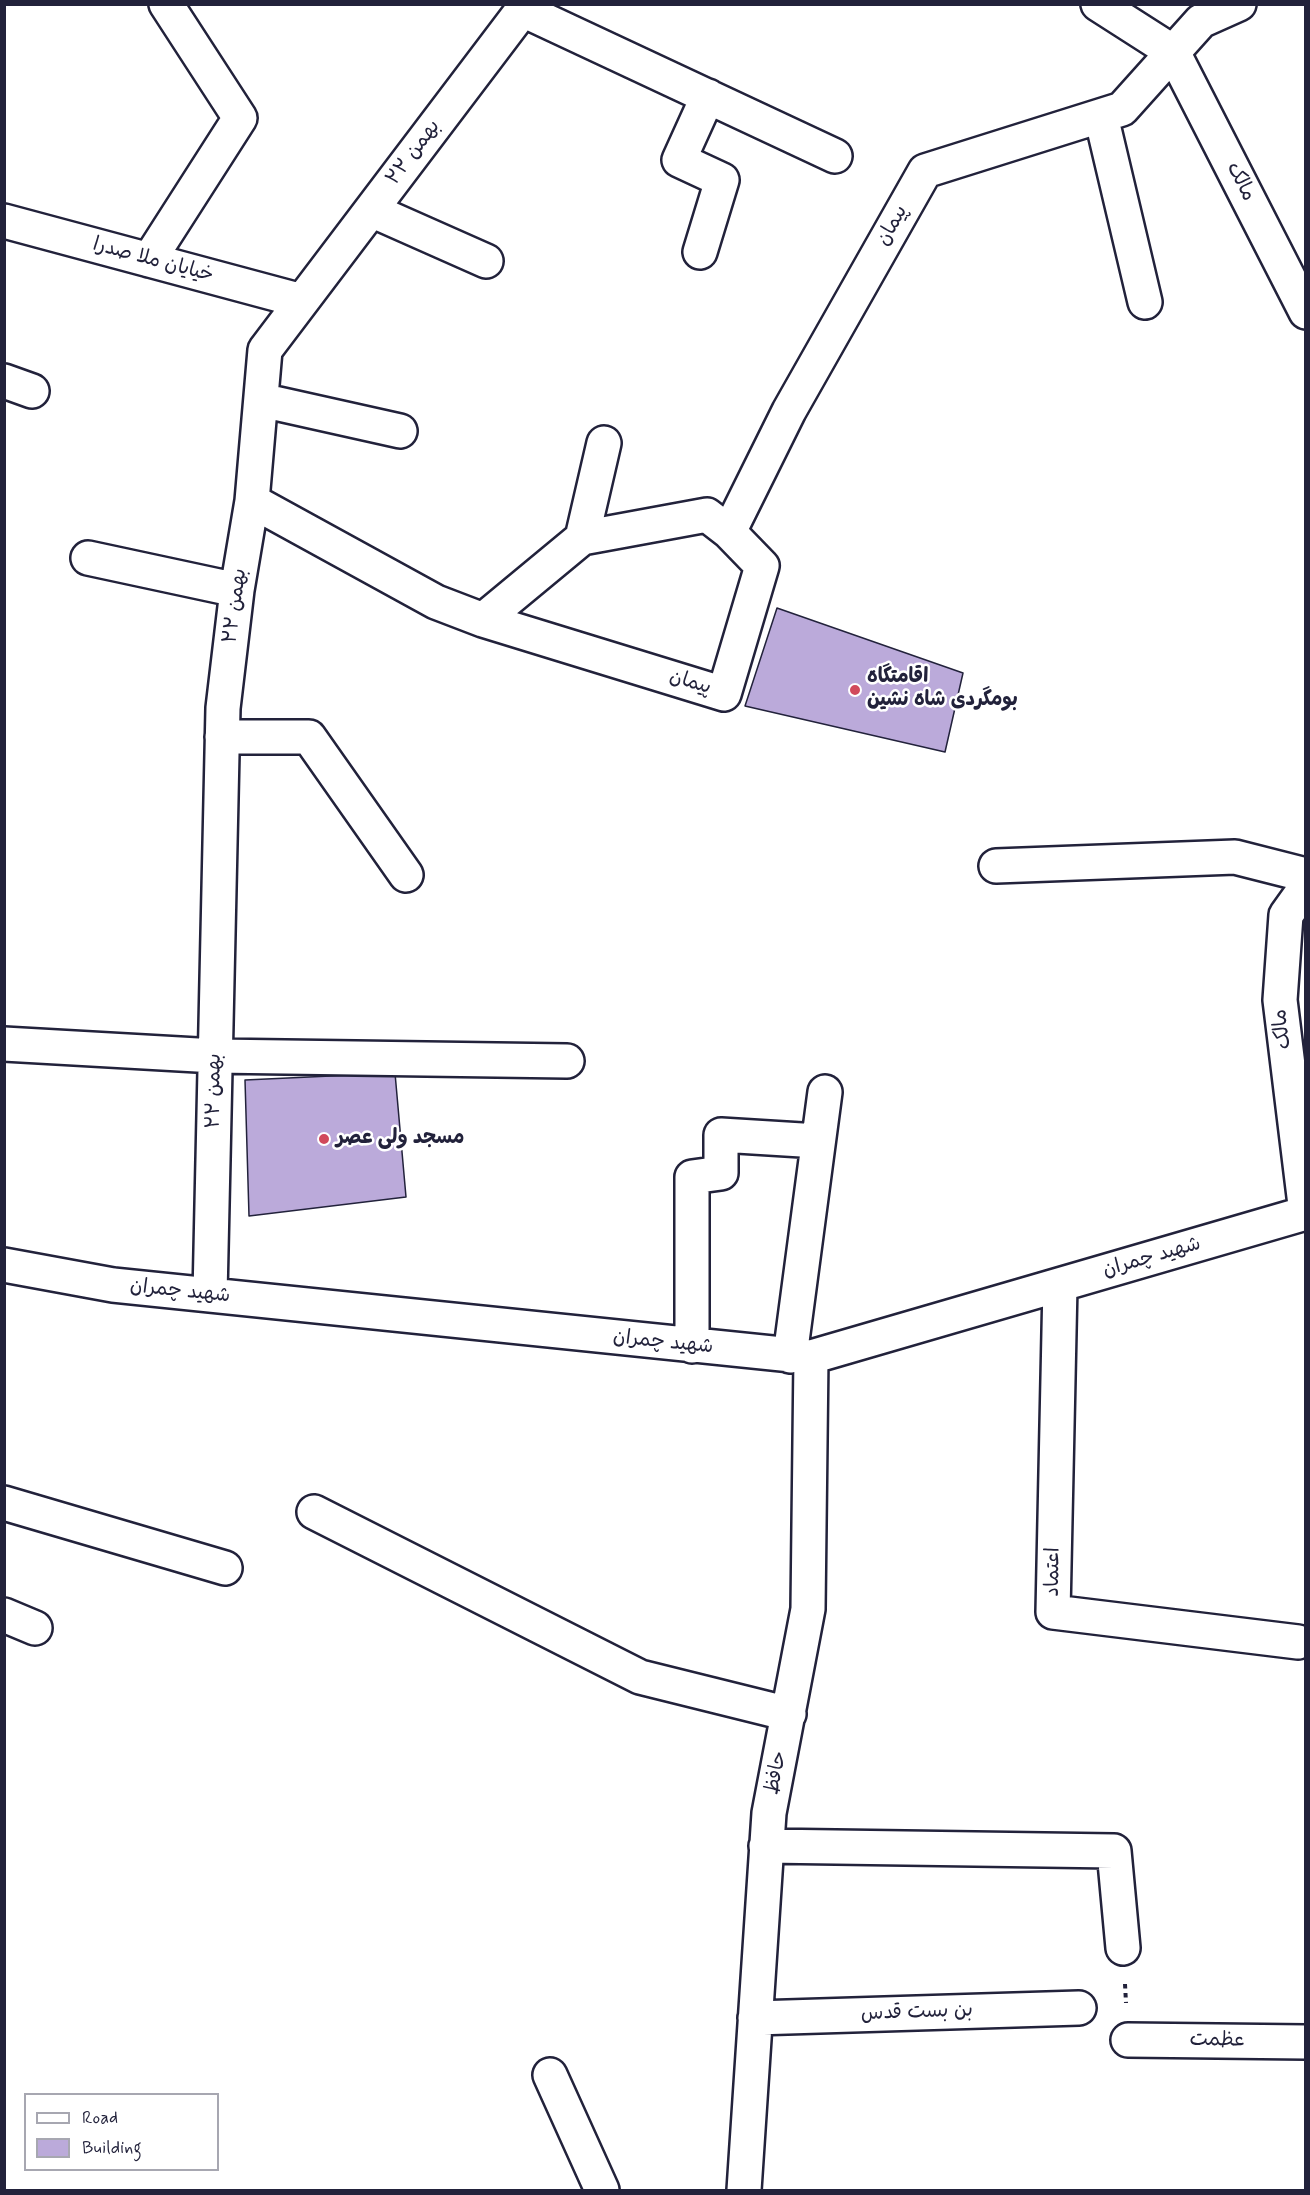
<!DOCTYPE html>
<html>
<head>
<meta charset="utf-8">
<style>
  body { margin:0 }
  #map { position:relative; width:1310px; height:2195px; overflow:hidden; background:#fff; font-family:Mynerve,sans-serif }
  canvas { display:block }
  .frame { position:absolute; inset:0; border:6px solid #22223b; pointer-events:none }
  .legend { position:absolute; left:24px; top:2093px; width:195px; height:78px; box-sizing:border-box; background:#fff; border:2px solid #a7a7b1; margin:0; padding:8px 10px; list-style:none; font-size:18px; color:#22223b }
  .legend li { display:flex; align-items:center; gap:12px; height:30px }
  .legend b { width:30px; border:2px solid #a7a7b1 }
</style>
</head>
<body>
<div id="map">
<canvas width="1310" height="2195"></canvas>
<div class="frame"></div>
<ul class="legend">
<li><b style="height:8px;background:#fff"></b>Road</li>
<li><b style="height:16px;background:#bbaada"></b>Building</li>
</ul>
</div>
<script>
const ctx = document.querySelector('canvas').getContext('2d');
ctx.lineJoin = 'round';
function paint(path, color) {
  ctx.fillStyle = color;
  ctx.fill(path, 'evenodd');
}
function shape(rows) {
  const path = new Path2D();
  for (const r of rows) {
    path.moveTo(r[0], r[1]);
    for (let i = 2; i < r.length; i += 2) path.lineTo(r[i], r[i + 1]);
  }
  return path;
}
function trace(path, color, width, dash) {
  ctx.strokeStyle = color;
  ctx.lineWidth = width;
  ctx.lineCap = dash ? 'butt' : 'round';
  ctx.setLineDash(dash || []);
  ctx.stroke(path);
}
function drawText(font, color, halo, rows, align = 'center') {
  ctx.font = font + ' Mynerve,"Playpen Sans Arabic",sans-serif';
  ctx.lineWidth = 5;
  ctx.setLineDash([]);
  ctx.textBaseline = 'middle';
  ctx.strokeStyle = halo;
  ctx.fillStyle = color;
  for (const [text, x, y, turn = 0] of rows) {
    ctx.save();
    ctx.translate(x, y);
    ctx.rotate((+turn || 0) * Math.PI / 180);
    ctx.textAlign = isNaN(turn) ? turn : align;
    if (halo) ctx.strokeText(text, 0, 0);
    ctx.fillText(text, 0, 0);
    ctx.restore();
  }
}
const building = shape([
  [777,608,963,673,945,752,745,706,777,608],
  [395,1073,406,1197,249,1216,245,1080,395,1073]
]);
paint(building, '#bbaada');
trace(building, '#22223b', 1.5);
const minor = shape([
  [1098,4,1173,52],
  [523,10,835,156],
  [1173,52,1306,312],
  [1101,116,1145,302],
  [371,210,486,261],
  [4,221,302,301],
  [700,252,722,180,679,160,708,96],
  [149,260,240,118,166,4],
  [4,381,32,391],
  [261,400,400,431],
  [252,501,436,602,483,620,724,694,762,566,729,532],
  [582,538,604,443],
  [88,558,237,590],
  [483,620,582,538,707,515,729,532,789,411,925,171,1122,109,1201,21,1239,4],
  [222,737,309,737,406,875],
  [996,866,1235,857,1306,875],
  [4,1044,215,1056,567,1061],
  [4,1265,113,1285,811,1357,1306,1213,1280,1000,1286,915,1306,887],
  [1060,1285,1053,1612,1298,1642],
  [210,1295,223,708,237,590,252,501,265,350,527,4],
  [692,1346,692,1177,721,1173,721,1135,818,1141],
  [790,1356,825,1092],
  [4,1503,225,1568],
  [314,1512,640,1677,789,1714],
  [4,1615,35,1628],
  [766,1846,1114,1851,1123,1948],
  [755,2018,1079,2008],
  [1128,2040,1306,2042],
  [550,2075,602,2190],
  [744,2190,769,1813,808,1609,811,1357]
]);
trace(minor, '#22223b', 38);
trace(shape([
  [1125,1984,1126,2003]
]), '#22223b', 4, [4.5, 4.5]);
trace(minor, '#fff', 33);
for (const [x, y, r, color] of [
  [855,690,6,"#d1495b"],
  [324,1139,6,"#d1495b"]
]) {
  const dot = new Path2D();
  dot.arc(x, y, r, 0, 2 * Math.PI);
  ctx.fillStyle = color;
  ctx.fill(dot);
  trace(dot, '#fff', 2);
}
drawText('20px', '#22223b', '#fff', [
  ["۲۲ بهمن",414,153,-53],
  ["مالک",1240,182,63],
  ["پیمان",893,226,-61],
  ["خیایان ملا صدرا",153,261,15],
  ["۲۲ بهمن",236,606,-82],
  ["پیمان",690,683,17],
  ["مالک",1283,1029,-97],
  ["۲۲ بهمن",215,1091,-89],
  ["شهید چمران",1152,1258,-16],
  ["شهید چمران",180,1292,6],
  ["شهید چمران",663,1343,6],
  ["اعتماد",1054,1572,-89],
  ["حافظ",777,1773,-79],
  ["بن بست قدس",917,2013,-2],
  ["عظمت",1217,2041,1]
]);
drawText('bold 20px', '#22223b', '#fff', [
  ["اقامتگاه",867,678],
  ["بومگردی شاه نشین",867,701],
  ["مسجد ولی عصر",336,1139]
], 'left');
</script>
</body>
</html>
